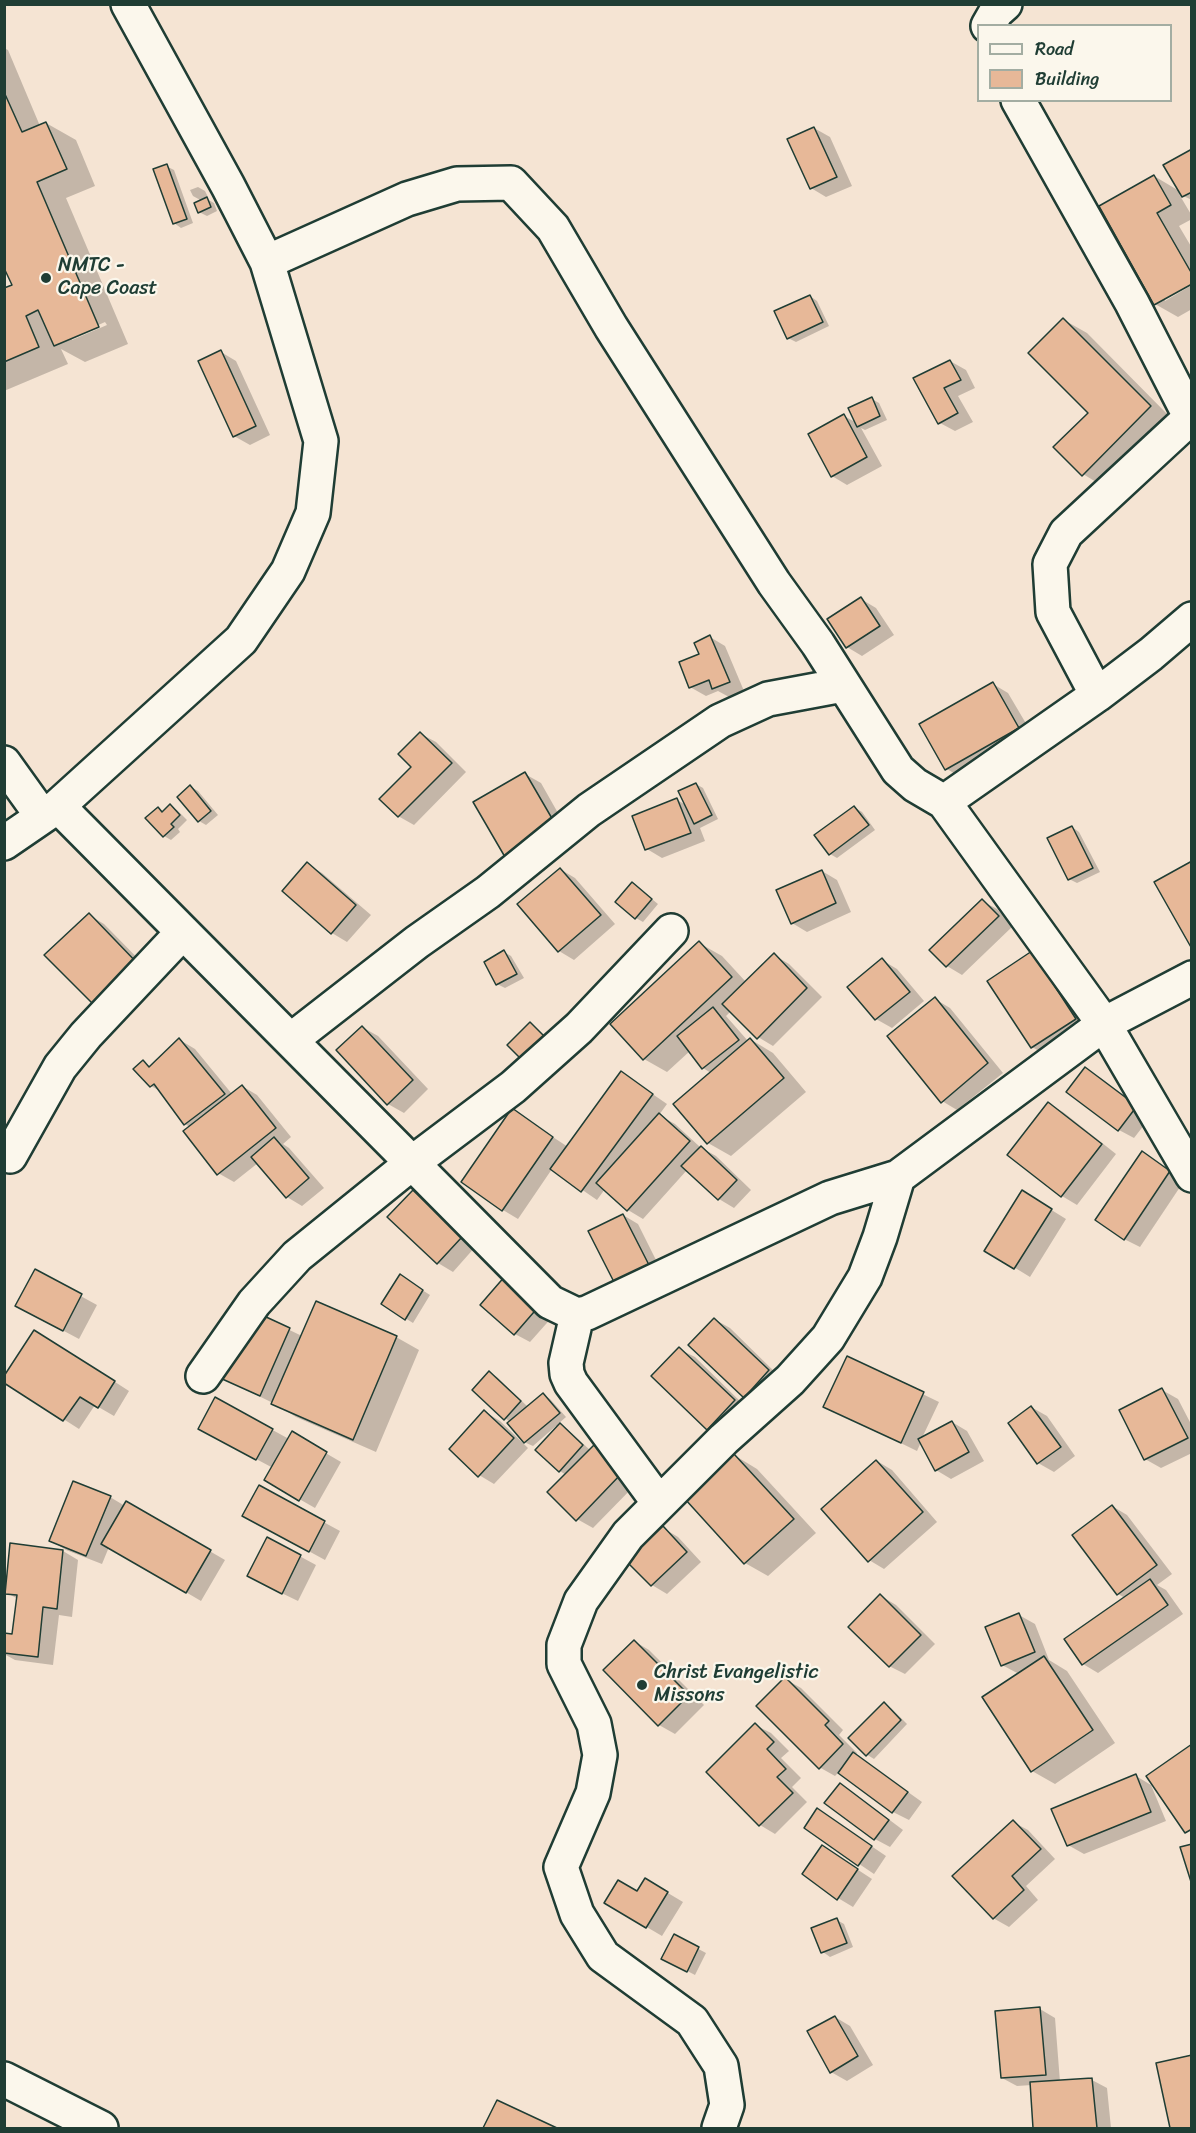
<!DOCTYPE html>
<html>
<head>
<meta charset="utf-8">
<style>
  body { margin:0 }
  #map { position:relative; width:1196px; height:2133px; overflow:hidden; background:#f5e4d3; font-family:Sriracha,sans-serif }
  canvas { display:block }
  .frame { position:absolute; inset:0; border:6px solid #1f3d34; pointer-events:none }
  .legend { position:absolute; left:977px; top:24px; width:195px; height:78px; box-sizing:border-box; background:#fbf7ec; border:2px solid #a3ada2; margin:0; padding:8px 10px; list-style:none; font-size:18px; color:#1f3d34 }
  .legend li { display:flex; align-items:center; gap:12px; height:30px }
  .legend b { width:30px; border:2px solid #a3ada2 }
</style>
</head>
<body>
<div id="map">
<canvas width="1196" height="2133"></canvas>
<div class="frame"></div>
<ul class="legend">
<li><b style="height:8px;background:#fbf7ec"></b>Road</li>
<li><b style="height:16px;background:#e7b898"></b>Building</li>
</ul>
</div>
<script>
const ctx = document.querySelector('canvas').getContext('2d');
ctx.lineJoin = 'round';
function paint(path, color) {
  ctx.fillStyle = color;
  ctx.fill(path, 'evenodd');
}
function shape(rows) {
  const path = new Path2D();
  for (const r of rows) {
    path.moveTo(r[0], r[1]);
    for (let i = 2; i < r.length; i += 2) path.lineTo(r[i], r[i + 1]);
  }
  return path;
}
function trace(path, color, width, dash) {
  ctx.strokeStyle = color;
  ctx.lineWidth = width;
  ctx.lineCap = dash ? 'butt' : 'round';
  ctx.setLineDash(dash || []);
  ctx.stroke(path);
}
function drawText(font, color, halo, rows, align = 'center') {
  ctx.font = font + ' Sriracha,sans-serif';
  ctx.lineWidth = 4.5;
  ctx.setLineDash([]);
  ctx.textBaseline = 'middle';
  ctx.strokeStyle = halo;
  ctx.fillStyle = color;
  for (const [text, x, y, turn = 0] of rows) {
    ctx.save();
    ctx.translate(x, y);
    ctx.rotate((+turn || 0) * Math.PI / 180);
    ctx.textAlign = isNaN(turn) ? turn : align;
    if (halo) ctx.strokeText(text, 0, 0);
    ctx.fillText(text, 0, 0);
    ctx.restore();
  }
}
paint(shape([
  [4,48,8,50,40,126,46,123,76,140,95,186,66,198,128,344,85,362,61,349,68,364,4,391,4,289,14,286,4,265],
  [105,322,107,325,72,340,72,337],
  [814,128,830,137,852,186,826,197,811,188],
  [1192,151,1192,200,1179,194,1192,216,1192,219,1179,226,1192,248,1192,282,1165,297,1165,301,1192,285,1192,309,1178,317,1155,304,1154,176,1181,192],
  [166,166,174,170,193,223,181,228,174,223],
  [198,187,205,191,208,197,205,198,214,203,217,211,207,216,199,212,202,201,193,196,190,190],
  [810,296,817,301,829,326,796,342,788,338],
  [1064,320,1087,333,1173,420,1106,488,1083,474,1090,413],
  [221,352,236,361,270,435,250,445,234,436],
  [950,361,966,370,975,388,958,396,973,422,955,431,940,423,915,379],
  [872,399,879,403,887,420,865,430,861,428,882,466,847,485,832,476,844,416,857,423],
  [861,599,876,608,894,635,862,656,847,647],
  [710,637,725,646,744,691,729,697,718,691,706,696,690,687,701,655],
  [993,684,1008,693,1034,737,962,778,947,769,921,725],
  [421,734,436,742,466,772,414,825,398,816],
  [525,774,541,783,571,836,521,865],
  [696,784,703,788,718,819,700,828,705,841,662,858,647,849,677,800,686,805],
  [191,787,198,791,218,815,206,825,199,821],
  [170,806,177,810,187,820,178,829,180,832,171,840,164,836,158,808,164,812],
  [854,807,862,812,875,830,837,858,830,854],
  [1072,827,1079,832,1100,872,1077,883,1069,879],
  [307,864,322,873,371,915,347,942,332,933,284,891],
  [560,869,575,878,615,924,574,960,559,951],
  [822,871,837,880,851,912,807,932,792,923],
  [632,883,658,904,643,922,636,918],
  [982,901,997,909,1013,926,962,975,947,966],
  [89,915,104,924,157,978,116,1019],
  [699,943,722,956,746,982,774,955,789,964,822,997,773,1046,758,1037,731,1011,726,1016,748,1041,750,1039,773,1053,806,1092,731,1156,708,1143,675,1104,711,1073,703,1068,690,1051,667,1072,644,1059],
  [504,952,511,956,524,978,505,988,497,984],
  [1032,953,1091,1028,1048,1056,1032,1047],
  [882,960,897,969,924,1001,892,1028,876,1019,849,987],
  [935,999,950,1008,1003,1073,957,1110,942,1101],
  [362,1027,378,1036,428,1089,404,1113,388,1104,338,1050],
  [180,1040,195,1049,232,1094,242,1086,257,1095,291,1137,283,1144,289,1148,324,1188,302,1206,287,1197,258,1163,234,1182,218,1173,190,1127,185,1124,162,1092,151,1086,135,1069,143,1062,151,1067],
  [1085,1069,1101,1078,1151,1116,1134,1138,1119,1130],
  [622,1073,667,1104,659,1115,675,1124,700,1147,716,1156,751,1190,734,1208,719,1199,687,1170,643,1219,628,1210,605,1189,597,1200,552,1169,518,1219,503,1210,512,1110,568,1147],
  [1048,1104,1063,1112,1116,1154,1077,1205,1062,1196,1009,1155],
  [1158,1162,1184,1181,1140,1247,1124,1239],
  [413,1192,428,1201,476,1246,453,1272,438,1263],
  [1037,1201,1066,1219,1030,1277,986,1250],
  [623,1215,638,1224,663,1274,615,1281],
  [35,1271,97,1305,79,1339,32,1314],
  [507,1277,554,1315,530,1342,515,1334],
  [408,1281,430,1295,413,1323,405,1318],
  [252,1312,302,1336,396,1337,419,1350,376,1452,296,1417,273,1403,222,1378],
  [714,1319,730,1328,783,1380,760,1405,745,1396],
  [50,1340,129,1391,114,1416,95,1405,79,1429,4,1381],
  [679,1349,695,1357,749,1410,724,1437,708,1428],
  [848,1358,939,1402,922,1438,952,1422,967,1431,984,1461,951,1479,936,1470,921,1442,917,1451,825,1406],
  [489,1373,497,1377,528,1407,543,1394,550,1399,566,1417,558,1424,567,1429,590,1450,594,1447,609,1456,637,1483,593,1528,577,1519,566,1475,560,1471,558,1427,556,1426,533,1446,524,1442,510,1422,505,1418],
  [1162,1390,1178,1399,1192,1426,1192,1453,1161,1468,1145,1459],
  [216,1399,289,1439,293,1434,341,1462,315,1508,266,1480,273,1468,215,1437],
  [1031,1407,1047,1416,1075,1456,1054,1472,1038,1463,1010,1423],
  [485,1412,500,1421,528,1448,494,1484,479,1475],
  [734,1455,757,1469,816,1533,768,1576,745,1563,687,1499],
  [877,1461,892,1470,937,1522,884,1569,869,1560],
  [259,1487,340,1531,325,1560,259,1524],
  [110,1497,125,1506,127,1503,225,1560,201,1601,109,1547,102,1564,66,1550,51,1541],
  [1112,1506,1127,1515,1172,1574,1157,1585,1166,1590,1183,1614,1098,1673,1083,1664,1125,1598,1118,1594],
  [663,1528,678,1537,701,1562,667,1594,652,1585],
  [268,1539,316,1565,298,1601,265,1585],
  [63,1551,78,1560,72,1617,59,1615,53,1665,15,1660,4,1654,4,1634,14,1636,18,1599,7,1593],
  [881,1596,896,1605,935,1644,905,1674,889,1666],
  [1019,1615,1035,1624,1049,1660,1067,1671,1115,1743,1055,1784,1032,1771,1019,1674,1002,1665],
  [634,1641,649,1650,704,1705,675,1734,659,1725,605,1670],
  [785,1679,801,1688,843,1730,839,1735,857,1753,856,1755,922,1802,909,1820,893,1812,839,1772,835,1776,819,1767],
  [884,1704,891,1708,907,1724,874,1759,866,1754],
  [755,1725,771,1733,789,1751,781,1758,801,1778,792,1787,807,1802,775,1834,760,1825],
  [1136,1776,1151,1785,1166,1821,1084,1854,1068,1845],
  [840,1785,855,1794,903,1830,890,1847,875,1839],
  [818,1810,886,1856,874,1874,806,1828],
  [1013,1822,1028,1830,1055,1859,1026,1886,1038,1900,1009,1927,993,1918],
  [823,1847,872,1879,853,1907,838,1898],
  [646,1880,683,1902,662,1936,606,1903,638,1893],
  [837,1920,844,1924,853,1947,830,1957,823,1952,813,1929],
  [674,1936,706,1953,695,1975,670,1962],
  [1040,2009,1055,2018,1060,2082,1092,2080,1107,2088,1111,2128,1035,2128,1032,2085,1017,2086,1002,2078],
  [835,2017,850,2026,873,2065,847,2081,831,2072],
  [498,2102,553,2128,485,2128]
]), '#0003');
const building = shape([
  [4,92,22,132,46,122,67,169,37,182,99,327,54,346,38,310,26,316,39,347,4,362,4,288,12,285,4,268,4,92],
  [814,127,837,177,810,189,787,139,814,127],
  [1192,149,1192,192,1182,197,1163,165,1192,149],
  [167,164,187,219,173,224,153,169,167,164],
  [1154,175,1171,205,1157,213,1192,274,1192,284,1154,305,1099,206,1154,175],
  [207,197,211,207,198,213,194,203,207,197],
  [810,295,823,322,787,339,774,311,810,295],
  [1063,318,1151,406,1082,476,1053,447,1088,413,1028,353,1063,318],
  [221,350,256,426,233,437,198,361,221,350],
  [950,360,961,380,944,388,958,413,938,424,913,378,950,360],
  [872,397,880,416,857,427,848,408,872,397],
  [844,414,867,457,831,477,808,434,844,414],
  [861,597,880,626,846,648,827,619,861,597],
  [710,635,730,682,712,689,709,680,689,688,679,662,699,654,694,643,710,635],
  [993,682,1019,728,945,770,919,724,993,682],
  [420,732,452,763,398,817,379,799,411,767,398,754,420,732],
  [525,772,557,827,505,857,473,802,525,772],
  [696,783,712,815,694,824,678,791,696,783],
  [190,785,211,811,198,822,177,797,190,785],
  [677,798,691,833,645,850,632,816,677,798],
  [170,804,180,815,171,824,174,827,163,837,145,818,158,807,162,812,170,804],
  [854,806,869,825,829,855,814,835,854,806],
  [1072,826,1093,868,1068,880,1047,838,1072,826],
  [1192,861,1192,949,1154,882,1192,861],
  [307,862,356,905,331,934,282,891,307,862],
  [560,868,601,915,558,952,517,904,560,868],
  [822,870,836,903,791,924,776,890,822,870],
  [632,882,652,899,635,919,615,902,632,882],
  [982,899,999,916,946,967,929,950,982,899],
  [89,913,142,968,100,1011,44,955,89,913],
  [699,941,732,977,643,1060,610,1024,699,941],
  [504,950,517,974,496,985,484,962,504,950],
  [1032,951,1076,1019,1031,1048,987,981,1032,951],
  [774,953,807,988,757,1039,722,1004,774,953],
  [882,958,910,992,875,1020,847,987,882,958],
  [935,997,988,1063,941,1103,887,1036,935,997],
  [713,1007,739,1040,702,1069,677,1036,713,1007],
  [530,1022,552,1044,529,1067,507,1045,530,1022],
  [362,1026,413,1080,387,1105,336,1050,362,1026],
  [179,1038,225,1094,184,1125,154,1084,150,1087,133,1069,143,1060,149,1067,179,1038],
  [750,1038,784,1078,707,1144,673,1104,750,1038],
  [1085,1067,1137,1106,1118,1131,1066,1092,1085,1067],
  [621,1071,653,1094,581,1192,550,1169,621,1071],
  [242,1085,276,1128,217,1175,183,1131,242,1085],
  [1048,1102,1102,1144,1061,1197,1007,1155,1048,1102],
  [512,1108,553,1137,502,1211,461,1182,512,1108],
  [659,1113,690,1141,627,1211,596,1183,659,1113],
  [274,1137,309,1178,286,1198,251,1157,274,1137],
  [701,1146,737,1180,718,1200,681,1166,701,1146],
  [1142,1151,1170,1171,1124,1240,1095,1220,1142,1151],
  [413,1190,462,1237,437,1264,387,1217,413,1190],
  [1022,1190,1052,1209,1014,1269,984,1251,1022,1190],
  [623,1214,649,1265,614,1282,588,1231,623,1214],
  [35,1269,82,1294,63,1331,15,1306,35,1269],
  [400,1274,423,1290,405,1320,381,1304,400,1274],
  [506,1275,540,1305,514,1335,480,1305,506,1275],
  [316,1301,397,1336,353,1440,271,1404,316,1301],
  [251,1310,290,1328,260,1396,220,1378,251,1310],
  [714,1318,769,1370,744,1398,688,1345,714,1318],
  [34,1330,115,1381,98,1408,80,1397,63,1421,4,1383,4,1376,34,1330],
  [679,1347,735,1400,707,1430,651,1376,679,1347],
  [847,1356,924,1392,901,1443,823,1407,847,1356],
  [489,1371,521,1401,504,1420,472,1390,489,1371],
  [1162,1388,1188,1438,1144,1460,1119,1410,1162,1388],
  [543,1393,560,1413,524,1443,507,1423,543,1393],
  [215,1397,273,1429,256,1460,198,1429,215,1397],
  [1031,1406,1061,1447,1037,1464,1008,1423,1031,1406],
  [484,1410,514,1438,478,1477,449,1449,484,1410],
  [952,1421,969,1452,935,1471,918,1439,952,1421],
  [560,1423,583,1445,559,1472,535,1450,560,1423],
  [292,1431,327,1452,299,1501,264,1480,292,1431],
  [594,1445,622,1473,576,1521,547,1492,594,1445],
  [734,1454,794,1519,744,1564,685,1499,734,1454],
  [876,1460,923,1512,868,1562,821,1509,876,1460],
  [73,1481,111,1496,86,1556,49,1541,73,1481],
  [259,1485,325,1521,309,1552,242,1516,259,1485],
  [126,1501,211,1550,186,1593,101,1544,126,1501],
  [1112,1505,1157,1565,1117,1595,1072,1535,1112,1505],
  [663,1526,687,1552,651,1586,626,1561,663,1526],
  [267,1537,301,1555,282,1594,247,1576,267,1537],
  [10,1543,63,1550,57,1609,43,1607,38,1657,4,1653,4,1633,12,1634,17,1595,5,1594,10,1543],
  [1150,1579,1168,1605,1082,1665,1064,1639,1150,1579],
  [880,1594,921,1635,889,1667,848,1627,880,1594],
  [1019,1613,1035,1652,1001,1666,985,1627,1019,1613],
  [634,1640,689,1695,658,1726,603,1670,634,1640],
  [1044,1656,1093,1730,1031,1772,982,1697,1044,1656],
  [785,1677,829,1721,825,1725,843,1744,819,1769,756,1706,785,1677],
  [884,1702,901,1720,866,1756,848,1738,884,1702],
  [755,1723,774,1742,767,1749,786,1769,777,1777,793,1793,759,1826,706,1772,755,1723],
  [1192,1744,1192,1829,1185,1833,1146,1776,1192,1744],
  [853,1752,908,1792,892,1813,838,1773,853,1752],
  [1136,1774,1151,1812,1067,1846,1051,1809,1136,1774],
  [840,1783,889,1820,874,1840,824,1803,840,1783],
  [817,1808,872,1846,858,1866,804,1828,817,1808],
  [1013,1820,1041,1849,1012,1876,1024,1890,993,1919,952,1876,1013,1820],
  [1192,1844,1192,1885,1180,1847,1192,1844],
  [822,1845,858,1869,837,1900,802,1874,822,1845],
  [645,1878,668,1892,646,1928,604,1903,618,1880,637,1891,645,1878],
  [837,1918,847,1943,821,1953,811,1928,837,1918],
  [674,1934,699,1947,687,1972,661,1959,674,1934],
  [1040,2007,1046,2075,1001,2078,995,2011,1040,2007],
  [835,2016,858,2056,830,2073,807,2031,835,2016],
  [1192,2055,1192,2128,1170,2128,1156,2063,1192,2055],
  [1092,2078,1097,2128,1033,2128,1030,2082,1092,2078],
  [497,2100,557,2128,483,2128,497,2100]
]);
paint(building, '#e7b898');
trace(building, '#1f3d34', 1.5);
const minor = shape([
  [988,26,996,12,1005,4],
  [1018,100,1132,303,1192,420],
  [267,262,407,199,457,184,511,183,553,228,611,327,774,583,818,644,898,770,915,785,944,802,1104,1024,1192,1175],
  [1097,695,1053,612,1050,564,1066,533,1190,418],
  [4,763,42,816],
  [944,802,1097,695,1151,654,1192,619],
  [58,806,550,1302,577,1315,587,1313,830,1198,898,1177,1104,1024,1192,978],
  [4,843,58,806,241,640,288,571,313,513,321,441,267,262,228,186,128,4],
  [291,1040,417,942,488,892,589,810,720,721,768,699,843,685],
  [10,1156,60,1067,86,1035,183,932],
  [577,1315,566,1363,567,1374,571,1383,659,1503],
  [203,1376,254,1303,297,1256,412,1163,513,1087,579,1028,671,931],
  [4,2079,101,2128],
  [719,2128,727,2105,721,2066,692,2021,603,1956,577,1914,561,1867,593,1793,600,1755,594,1724,564,1664,564,1645,581,1601,628,1535,724,1439,790,1380,828,1338,865,1277,880,1237,898,1177]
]);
trace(minor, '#1f3d34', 38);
trace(minor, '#fbf7ec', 33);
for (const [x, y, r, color] of [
  [46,278,6,"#1f3d34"],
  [642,1685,6,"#1f3d34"]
]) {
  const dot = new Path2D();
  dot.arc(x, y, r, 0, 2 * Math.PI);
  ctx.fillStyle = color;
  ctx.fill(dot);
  trace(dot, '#fbf7ec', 2);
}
drawText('20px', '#1f3d34', '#fbf7ec', [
  ["NMTC -",58,266],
  ["Cape Coast",58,289],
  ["Christ Evangelistic",654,1673],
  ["Missons",654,1696]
], 'left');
</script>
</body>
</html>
